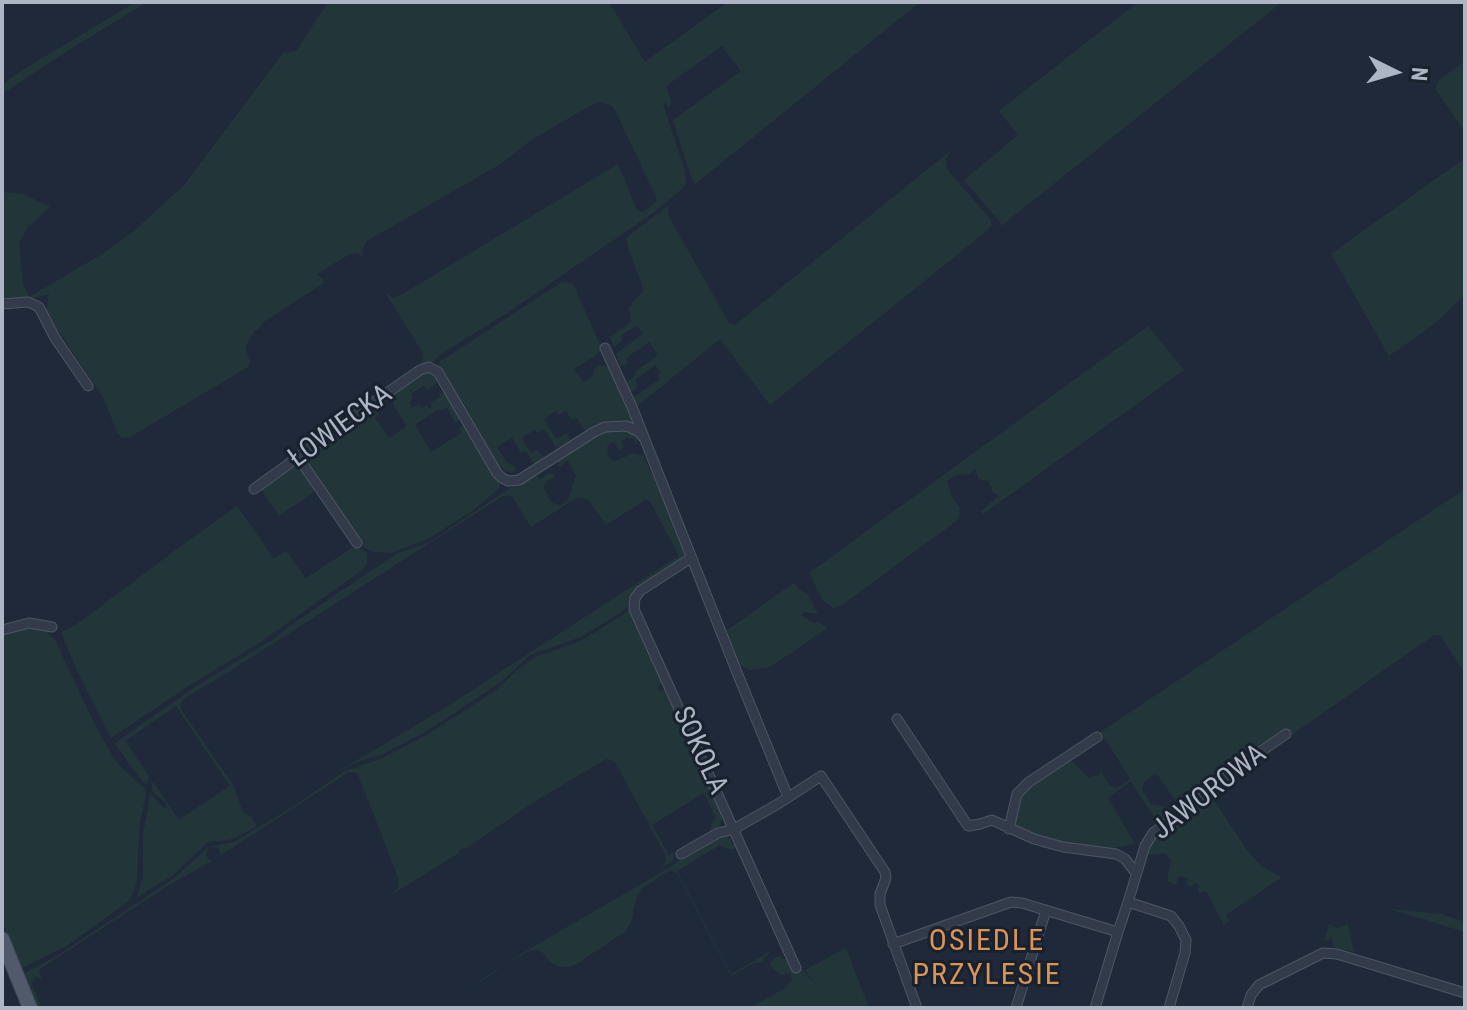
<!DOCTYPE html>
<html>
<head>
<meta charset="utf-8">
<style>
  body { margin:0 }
  #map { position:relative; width:1467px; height:1010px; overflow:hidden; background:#202939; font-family:"Roboto Condensed",sans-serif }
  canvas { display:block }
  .frame { position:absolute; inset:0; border:4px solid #aeb6c6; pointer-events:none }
  .north { position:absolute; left:1355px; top:32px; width:80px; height:80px; -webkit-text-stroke:6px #19212e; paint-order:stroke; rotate:95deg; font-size:22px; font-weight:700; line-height:32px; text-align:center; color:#aeb6c6 }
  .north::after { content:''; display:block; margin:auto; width:28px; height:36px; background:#aeb6c6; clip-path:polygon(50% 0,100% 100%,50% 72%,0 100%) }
</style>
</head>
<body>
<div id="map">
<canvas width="1467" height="1010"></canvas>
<div class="frame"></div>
<div class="north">N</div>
</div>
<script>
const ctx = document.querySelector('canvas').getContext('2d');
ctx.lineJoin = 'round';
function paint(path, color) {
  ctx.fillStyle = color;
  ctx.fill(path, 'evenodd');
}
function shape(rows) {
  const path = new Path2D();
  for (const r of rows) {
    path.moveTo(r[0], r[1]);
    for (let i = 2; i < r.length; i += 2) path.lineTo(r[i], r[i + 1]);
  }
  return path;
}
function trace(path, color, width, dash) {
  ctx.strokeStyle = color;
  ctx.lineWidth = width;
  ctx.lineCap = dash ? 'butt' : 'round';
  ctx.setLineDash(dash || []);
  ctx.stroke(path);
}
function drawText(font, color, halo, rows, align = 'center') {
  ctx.font = font + ' "Roboto Condensed",sans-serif';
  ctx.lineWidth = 6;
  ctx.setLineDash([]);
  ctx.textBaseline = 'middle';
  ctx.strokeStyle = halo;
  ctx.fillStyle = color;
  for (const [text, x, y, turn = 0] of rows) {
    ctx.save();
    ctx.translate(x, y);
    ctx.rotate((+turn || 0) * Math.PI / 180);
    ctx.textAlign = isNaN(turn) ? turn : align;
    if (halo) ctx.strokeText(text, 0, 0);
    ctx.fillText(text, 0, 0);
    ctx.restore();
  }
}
paint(shape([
  [136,2,147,2,64,53,2,94,2,85,19,72],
  [328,2,609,2,645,62,728,2,920,2,694,185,694,181,692,180,673,120,741,71,722,46,666,86,671,102,668,109,666,102,663,104,685,171,686,182,684,187,653,213,507,313,441,354,432,363,420,365,423,359,422,352,385,292,393,298,401,295,618,164,637,210,644,212,656,202,656,197,614,108,611,105,601,102,595,103,531,140,502,163,367,241,362,249,363,257,357,253,350,254,317,274,325,282,265,321,258,329,254,331,245,348,250,361,248,367,130,437,123,438,118,434,102,395,46,313,49,294,30,299,2,302,2,192,23,194,50,207,27,228,19,243,23,283,29,297,104,253,133,232,185,184,283,53,296,51],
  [1138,2,1282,2,1001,226,1000,222,964,180,1018,135,999,111],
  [1465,61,1465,132,1436,90,1438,81],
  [950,151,946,159,947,169,991,220,991,226,983,234,770,405,720,339,636,407,633,398,660,379,658,375,661,372,655,365,635,380,637,388,631,392,627,382,636,375,635,372,658,355,649,342,626,358,628,363,621,367,616,354,643,334,637,325,621,336,622,339,620,343,614,347,610,337,631,322,629,307,644,290,628,248,626,238,669,205,668,215,729,323,735,325],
  [1465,160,1465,295,1434,324,1389,356,1331,254,1455,165],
  [562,282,571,283,574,286,602,349,595,356,574,369,584,382,593,376,594,370,598,365,608,366,623,397,635,426,613,422,604,424,583,435,581,434,585,431,577,418,572,420,566,411,558,415,556,411,544,419,556,439,566,433,571,440,560,447,559,446,556,447,544,429,537,433,534,430,523,437,524,442,531,453,537,449,544,458,534,464,526,451,521,453,512,437,497,447,507,463,512,464,516,470,512,472,504,471,502,467,500,468,504,473,516,476,518,474,520,477,503,476,439,369,439,362],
  [1148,326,1184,370,983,514,981,511,999,496,992,492,992,487,988,481,979,479,975,468,970,474,955,475,947,481,951,495,960,508,959,519,842,605,834,608,823,601,809,573],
  [424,371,433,372,438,379,434,386,427,390,424,385,411,394,413,399,409,402,412,408,419,404,422,408,427,405,429,408,432,406,430,403,440,397,439,394,446,392,461,417,456,423,447,408,440,411,438,409,415,425,431,452,461,433,459,428,466,425,498,479,500,488,473,510,430,538,391,553,375,552,364,547,357,541,304,462,304,456,373,408,379,415,375,418,389,438,407,426,390,399,386,401,386,398],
  [615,428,631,431,636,436,638,446,634,439,627,437,621,441,624,447,619,450,614,441,607,445,609,450,607,452,609,457,613,462,634,453,643,456,662,493,685,551,682,560,620,613,581,637,530,655,501,682,427,731,383,754,357,762,332,775,440,711,679,556,650,501,645,500,606,525,588,499,578,497,531,527,512,496,503,496,227,673,183,699,180,705,182,711,234,786,243,813,250,816,257,826,233,839,208,842,173,875,136,898,143,878,143,835,150,796,152,795,163,808,167,807,166,803,152,791,152,783,154,783,179,820,230,786,176,706,125,741,149,776,147,783,145,784,129,764,115,743,195,687,275,638,294,623,387,560,398,553,428,543,510,488,535,474,540,479,551,472,555,477,547,481,543,487,551,502,560,506,568,500,576,476,568,460,559,467,557,459,597,432],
  [295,464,298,464,315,488,313,493,279,516,261,489],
  [1465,489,1465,673,1442,638,1440,635,1434,635,1226,781,1196,799,1192,797,1189,799,1190,803,1181,808,1156,773,1144,782,1142,790,1151,804,1172,808,1174,811,1160,822,1157,822,1131,781,1108,798,1135,844,1107,849,1067,844,1021,832,1014,825,1017,800,1031,784,1070,759,1089,778,1099,775,1100,770,1110,786,1117,788,1130,779,1106,740,1099,739,1096,735],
  [237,506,274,559,286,551,306,578,355,546,367,553,367,564,361,571,259,643,187,687,111,738,77,671,61,632,76,625,189,540],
  [794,583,800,590,807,594,818,614,805,612,801,615,811,622,819,623,828,628,770,667,750,670,739,665,735,661,726,631],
  [631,608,663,684,657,686,659,692,666,689,713,789,722,817,720,826,709,833,709,830,715,817,704,793,652,825,669,855,674,852,674,858,668,864,661,868,666,861,665,854,616,764,613,761,606,759,534,802,468,847,459,850,459,853,451,858,391,895,398,887,398,877,359,777,355,772,349,772,221,855,220,851,217,847,210,847,207,850,206,854,208,859,212,861,166,887,40,969,39,972,42,979,35,977,31,983,42,1008,38,1008,25,973,60,954,173,879,208,847,234,842,294,806,343,772,383,758,428,734,495,691,516,671,535,657,581,641,621,616],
  [28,625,43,628,55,640,94,723,113,757,121,767,144,788,146,793,139,829,137,881,130,900,68,945,22,968,2,921,2,633],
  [1214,793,1215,802,1247,850,1262,867,1282,877,1226,915,1229,921,1224,925,1206,891,1198,893,1199,885,1194,883,1193,887,1186,885,1188,878,1179,876,1176,884,1167,881,1171,859,1165,853,1150,855,1147,852,1152,841,1161,831],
  [726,835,728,836,733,845,736,844,738,847,731,850,720,845,677,871,731,974,776,948,764,957,763,962,754,963,731,976,677,873,670,870,641,889,636,899,631,923,627,927,626,931,575,965,566,967,558,966,550,962,542,952,536,950,529,951,507,963,443,1008,494,971,521,954,672,866,685,856],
  [1389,909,1442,914,1465,922,1465,932],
  [1329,924,1337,928,1348,924,1354,952,1333,947,1332,939,1324,941],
  [846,948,869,1008,750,1008,785,988,792,979,790,973,780,975,770,965,772,960,778,956,800,967,816,985,805,970]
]), '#22363a');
const minor = shape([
  [2,304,28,302,39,307,55,338,88,386],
  [605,348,632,407,738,675,788,797],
  [298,457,357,543],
  [254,489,377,400,420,370,429,367,438,372,497,473,502,478,508,481,519,480,594,432,605,427,627,426,639,432,643,437],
  [691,558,640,591,635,598,634,609,796,968],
  [2,630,29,623,52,627],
  [897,719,968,826,980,824,992,820,1034,839,1063,847,1116,854,1125,859,1136,873],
  [1009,829,1017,794,1029,782,1097,737],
  [681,854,718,833,734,829,778,804,821,776,885,872,886,878,880,894,880,905,917,1008],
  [1128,902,1145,846,1153,833,1206,795,1240,766,1286,734],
  [893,944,1011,902,1022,903,1118,932,1128,902,1171,916,1179,926,1186,940,1185,953,1169,1008],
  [1016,1008,1046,910],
  [1095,1008,1118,932],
  [1247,1008,1251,995,1259,985,1323,953,1337,954,1465,993]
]);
const primary = shape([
  [2,939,30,1008]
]);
trace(minor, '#4e5664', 11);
trace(primary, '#3d4553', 16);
trace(minor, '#333b4a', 9);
trace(primary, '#515a6a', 14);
drawText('28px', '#aeb6c6', '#19212e', [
  ["ŁOWIECKA",341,427,-36],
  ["SOKOLA",699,751,65],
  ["JAWOROWA",1210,793,-38]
]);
ctx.letterSpacing = '2px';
drawText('30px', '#d99556', '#19212e', [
  ["OSIEDLE",987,942],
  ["PRZYLESIE",987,976]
]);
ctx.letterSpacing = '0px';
</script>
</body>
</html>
